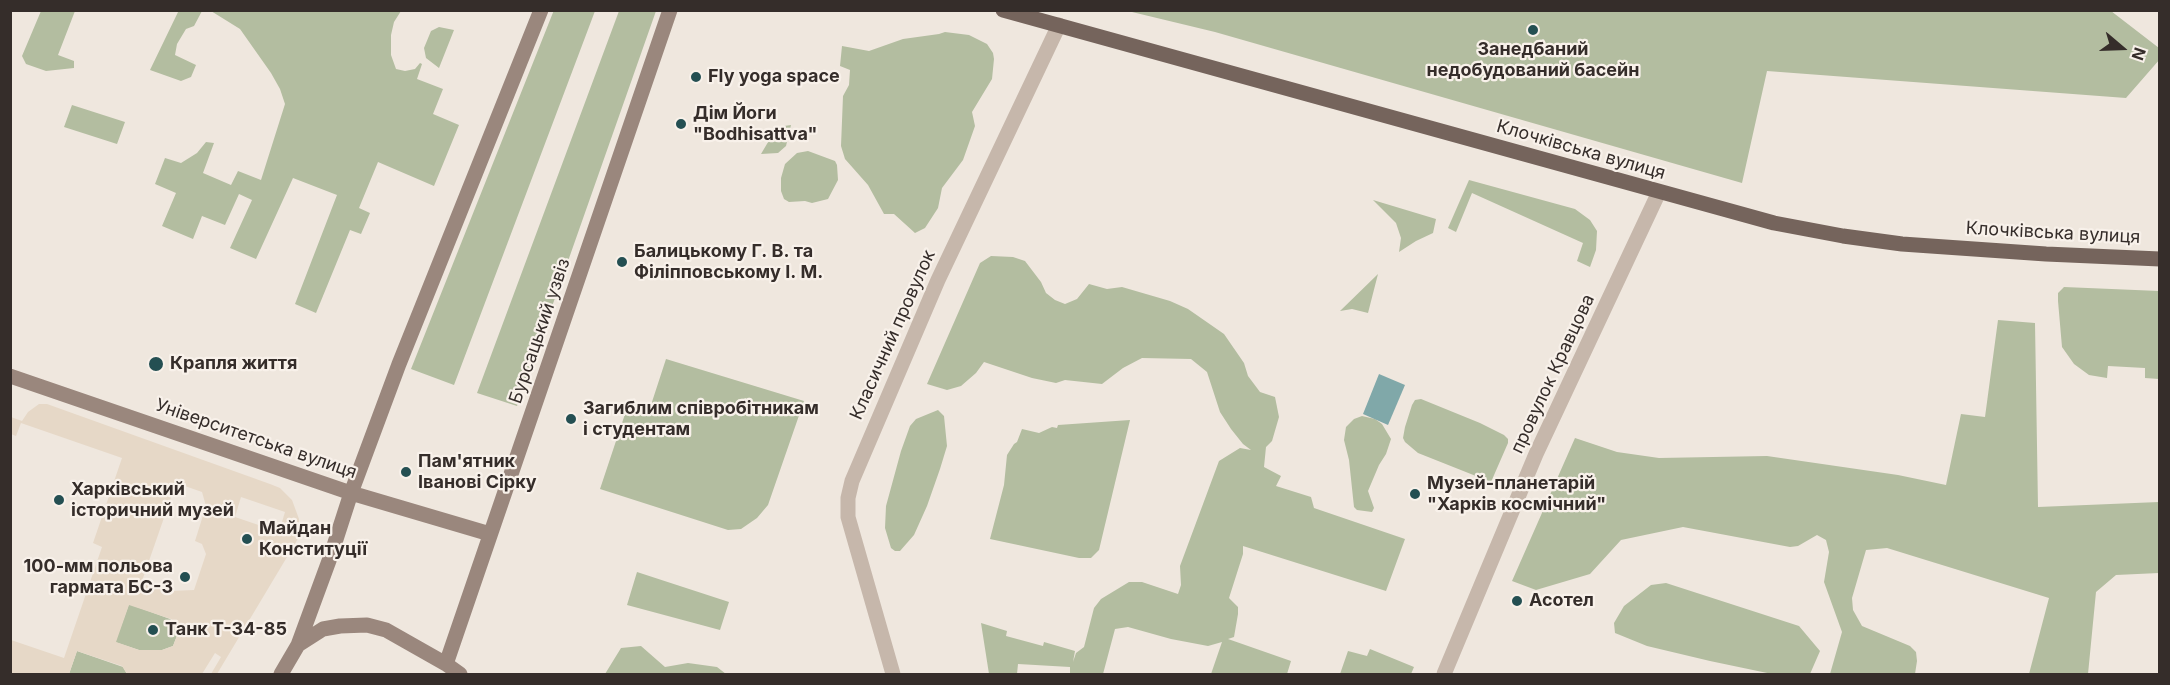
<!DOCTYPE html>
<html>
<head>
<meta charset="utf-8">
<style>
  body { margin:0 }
  #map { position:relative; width:2170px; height:685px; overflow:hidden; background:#efe7de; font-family:Inter,sans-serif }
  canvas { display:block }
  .frame { position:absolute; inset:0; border:12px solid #352d2a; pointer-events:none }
  .north { position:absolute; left:2092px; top:18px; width:60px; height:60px; -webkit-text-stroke:4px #f8f1ea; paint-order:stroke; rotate:109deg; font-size:16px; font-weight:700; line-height:24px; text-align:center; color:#352d2a }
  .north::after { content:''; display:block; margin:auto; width:21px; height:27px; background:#352d2a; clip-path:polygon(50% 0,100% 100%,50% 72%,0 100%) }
</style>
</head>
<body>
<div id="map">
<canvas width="2170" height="685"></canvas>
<div class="frame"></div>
<div class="north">N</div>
</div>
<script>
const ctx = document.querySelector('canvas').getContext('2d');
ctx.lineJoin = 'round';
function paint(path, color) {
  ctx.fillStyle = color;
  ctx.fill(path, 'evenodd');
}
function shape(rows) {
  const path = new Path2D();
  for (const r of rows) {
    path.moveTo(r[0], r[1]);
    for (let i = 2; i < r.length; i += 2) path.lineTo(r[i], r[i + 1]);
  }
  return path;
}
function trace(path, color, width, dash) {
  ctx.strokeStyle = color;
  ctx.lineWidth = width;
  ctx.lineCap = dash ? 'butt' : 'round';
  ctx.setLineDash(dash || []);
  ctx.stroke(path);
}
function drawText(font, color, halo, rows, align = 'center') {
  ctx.font = font + ' Inter,sans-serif';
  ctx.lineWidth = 4.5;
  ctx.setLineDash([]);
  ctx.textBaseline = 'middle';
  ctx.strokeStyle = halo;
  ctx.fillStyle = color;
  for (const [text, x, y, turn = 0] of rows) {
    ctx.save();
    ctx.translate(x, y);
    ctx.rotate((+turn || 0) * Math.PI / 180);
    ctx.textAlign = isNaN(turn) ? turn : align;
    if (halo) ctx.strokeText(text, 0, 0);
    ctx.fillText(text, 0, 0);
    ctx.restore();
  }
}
paint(shape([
  [179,10,202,11,194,26,186,29,177,44,175,55,196,65,191,77,181,81,150,70],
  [554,10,595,11,454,385,411,369],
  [41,11,75,11,58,55,74,61,74,68,46,71,26,64,22,56],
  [211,11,401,11,394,22,391,35,391,55,396,69,405,71,415,69,420,63,422,64,417,79,443,89,433,114,459,125,434,186,378,162,359,208,370,213,361,234,350,230,316,313,295,304,337,195,293,178,256,259,230,248,252,200,239,194,225,225,202,216,193,239,162,226,176,193,155,184,165,158,181,163,197,153,206,142,214,143,203,173,231,185,238,171,261,180,285,104,280,89,271,73,240,29],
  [619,11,656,11,517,406,477,393],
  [1132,11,2111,11,2159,48,2160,59,2126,98,1767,71,1742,183,1215,32,1132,12],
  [439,27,454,30,439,68,426,58,424,48,431,31],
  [945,32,969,35,987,44,993,53,994,59,992,79,972,112,975,126,963,160,942,188,938,208,925,228,915,233,894,214,884,214,868,185,845,159,841,146,843,96,849,85,850,70,840,66,842,46,869,51,903,39,939,34],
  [72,105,125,122,117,144,64,127],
  [791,125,786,146,778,153,761,154,774,132,784,126],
  [808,151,835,161,837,165,838,180,828,199,812,203,805,201,789,202,784,199,781,191,781,178,785,164,797,153],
  [1469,180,1575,209,1590,220,1597,231,1596,250,1590,267,1577,261,1583,243,1472,193,1456,232,1448,228],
  [1373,200,1436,219,1433,233,1416,241,1399,252,1401,238,1396,223],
  [991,256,1013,257,1025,261,1041,282,1046,293,1055,300,1065,304,1077,299,1089,284,1107,289,1122,287,1170,301,1188,309,1224,334,1244,363,1248,376,1260,392,1275,397,1279,417,1272,441,1266,447,1264,467,1281,476,1276,486,1311,497,1314,508,1405,539,1386,591,1243,546,1243,554,1229,598,1238,607,1238,614,1234,637,1228,639,1291,661,1287,674,1211,674,1222,642,1208,646,1171,639,1128,627,1115,629,1103,674,1070,674,1070,667,1018,664,1017,674,989,674,981,623,1007,631,1006,636,1043,646,1044,642,1075,651,1073,662,1076,653,1084,647,1094,608,1101,599,1129,582,1142,582,1178,594,1181,585,1180,566,1219,461,1240,448,1251,450,1243,444,1231,429,1220,412,1207,372,1191,359,1142,358,1123,368,1102,384,1065,380,1056,383,1032,378,984,362,976,373,961,386,947,390,927,384,980,263],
  [1378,274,1368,313,1352,309,1340,311],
  [2064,287,2159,291,2159,379,2145,378,2145,368,2108,366,2107,378,2089,375,2074,364,2062,347,2058,301,2058,293],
  [1998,320,2035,323,2038,507,2159,502,2159,573,2116,575,2096,592,2088,674,2029,674,2049,598,1887,548,1866,550,1852,598,1853,610,1862,626,1910,646,1916,652,1917,661,1915,674,1830,674,1842,632,1824,582,1829,552,1826,540,1817,535,1798,546,1790,547,1683,527,1621,540,1590,574,1536,590,1512,581,1575,438,1617,452,1659,458,1767,456,1898,475,1946,485,1961,414,1985,417],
  [666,359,804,401,768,505,757,518,741,529,728,530,600,489,629,402,650,408],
  [1421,399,1480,423,1504,435,1508,439,1508,443,1491,482,1418,453,1405,442,1403,438,1405,427,1412,405,1415,400],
  [938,410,944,416,947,446,940,469,927,506,914,535,900,551,895,551,891,548,885,528,886,506,901,451,910,426,916,419],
  [1362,416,1375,419,1382,424,1391,439,1386,454,1379,465,1368,491,1374,508,1372,512,1357,510,1354,507,1349,460,1344,440,1346,427,1354,419],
  [1130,420,1099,550,1091,558,1079,558,990,539,1004,485,1007,455,1014,444,1017,442,1022,429,1039,433,1052,427,1057,428,1058,425],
  [637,572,729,602,720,630,627,605],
  [1666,583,1799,626,1820,651,1810,674,1772,674,1710,661,1647,646,1615,633,1614,623,1624,606,1651,585],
  [129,604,170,619,176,624,178,633,173,646,162,650,139,650,115,642],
  [641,646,665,667,688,663,717,667,726,674,605,674,621,648],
  [1370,649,1414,667,1411,674,1340,674,1348,651,1367,656],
  [77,651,123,667,127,674,69,674]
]), '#b3bda0');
paint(shape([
  [39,404,47,404,270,484,280,488,292,500,299,519,299,537,217,674,211,674,221,657,215,653,202,674,127,674,122,666,77,651,69,674,11,674,11,640,64,658,102,547,93,543,122,458,21,423,16,436,11,434,11,417,22,421,28,412],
  [182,485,202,492,206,506,195,541,202,544,206,554,194,590,171,591,142,581,174,489],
  [241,497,285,512,279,532,235,517],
  [129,605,171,619,176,624,178,633,173,646,162,650,139,650,116,642]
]), '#e6d8c7');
paint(shape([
  [1379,374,1405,385,1388,425,1363,414]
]), '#80a8a9');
trace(shape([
  [893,674,848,517,848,498,852,481,938,280,1059,25],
  [1444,674,1536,454,1659,192]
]), '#c6b7ab', 15);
trace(shape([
  [10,376,351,493,490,534],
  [298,645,323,629,340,626,367,625,386,630,446,664,460,674],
  [446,664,670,10],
  [281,674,298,645,330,558,351,493,399,364,541,10]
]), '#9a877d', 15);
trace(shape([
  [1003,10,1774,223,1843,236,1902,244,2046,254,2160,259]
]), '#75645c', 15);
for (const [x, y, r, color] of [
  [1533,30,6,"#244f52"],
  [696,77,6,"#244f52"],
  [681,124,6,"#244f52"],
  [622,262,6,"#244f52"],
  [156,364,8,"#244f52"],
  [571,419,6,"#244f52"],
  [406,472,6,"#244f52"],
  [1415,494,6,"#244f52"],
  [59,500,6,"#244f52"],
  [247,539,6,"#244f52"],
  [185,577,6,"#244f52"],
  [1517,601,6,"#244f52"],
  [153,630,6,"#244f52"]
]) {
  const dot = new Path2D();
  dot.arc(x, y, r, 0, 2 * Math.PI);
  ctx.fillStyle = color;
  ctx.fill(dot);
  trace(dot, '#f8f1ea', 2);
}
drawText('bold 18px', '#352d2a', '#f8f1ea', [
  ["Занедбаний",1533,50,"center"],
  ["недобудований басейн",1533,71,"center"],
  ["Fly yoga space",708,77],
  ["Дім Йоги",693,114],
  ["\"Bodhisattva\"",693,135],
  ["Балицькому Г. В. та",634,252],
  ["Філіпповському І. М.",634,273],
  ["Крапля життя",170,364],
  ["Загиблим співробітникам",583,409],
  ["і студентам",583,430],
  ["Пам'ятник",418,462],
  ["Іванові Сірку",418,483],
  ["Музей-планетарій",1427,484],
  ["\"Харків космічний\"",1427,505],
  ["Харківський",71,490],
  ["історичний музей",71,511],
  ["Майдан",259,529],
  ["Конституції",259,550],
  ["100-мм польова",173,567,"right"],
  ["гармата БС-3",173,588,"right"],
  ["Асотел",1529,601],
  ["Танк Т-34-85",165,630]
], 'left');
drawText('18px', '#352d2a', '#f8f1ea', [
  ["Клочківська вулиця",1581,150,16],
  ["Клочківська вулиця",2053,233,3],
  ["Бурсацький узвіз",540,331,-71],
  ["Класичний провулок",893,335,-66],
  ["провулок Кравцова",1553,374,-65],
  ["Університетська вулиця",256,439,19]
]);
</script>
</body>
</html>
